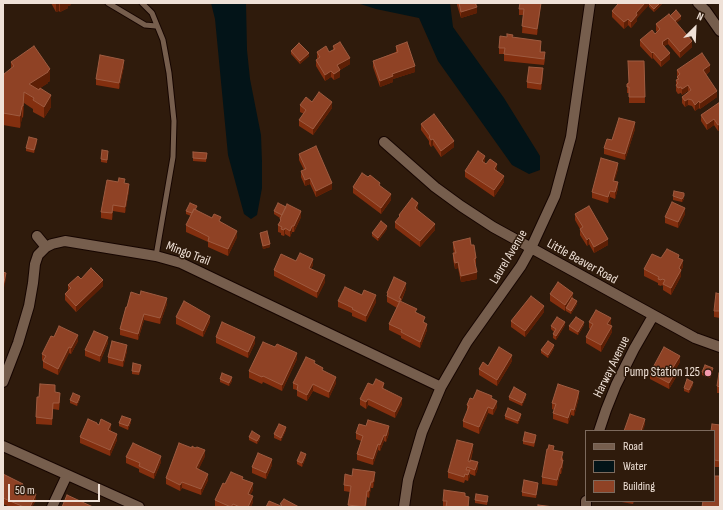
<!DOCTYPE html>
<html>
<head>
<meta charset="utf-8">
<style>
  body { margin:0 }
  #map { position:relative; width:723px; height:510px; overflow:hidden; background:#2f1b0c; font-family:"Sofia Sans Condensed",sans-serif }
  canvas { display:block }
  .frame { position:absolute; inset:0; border:4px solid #efe1d7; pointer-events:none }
  .legend { position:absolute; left:585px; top:430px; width:130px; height:72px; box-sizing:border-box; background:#2f1b0c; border:1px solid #7c6a5d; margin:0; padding:5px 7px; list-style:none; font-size:12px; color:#efe1d7 }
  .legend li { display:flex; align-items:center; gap:8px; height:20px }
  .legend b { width:20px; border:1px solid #7c6a5d }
  .north { position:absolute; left:675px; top:8px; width:40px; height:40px; -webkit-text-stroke:3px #2f1b0c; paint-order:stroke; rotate:24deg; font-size:11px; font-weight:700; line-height:16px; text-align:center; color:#efe1d7 }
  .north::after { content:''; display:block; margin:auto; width:14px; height:18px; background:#efe1d7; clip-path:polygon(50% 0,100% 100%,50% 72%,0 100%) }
  .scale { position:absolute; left:8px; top:484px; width:92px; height:18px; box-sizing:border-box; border:2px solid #efe1d7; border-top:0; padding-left:5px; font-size:12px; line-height:14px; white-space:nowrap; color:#efe1d7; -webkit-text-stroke:3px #2f1b0c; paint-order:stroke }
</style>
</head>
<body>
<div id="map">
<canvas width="723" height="510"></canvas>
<div class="frame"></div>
<ul class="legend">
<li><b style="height:5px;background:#765e4d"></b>Road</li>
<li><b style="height:11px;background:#031418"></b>Water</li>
<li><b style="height:11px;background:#8f4225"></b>Building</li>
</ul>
<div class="north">N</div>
<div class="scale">50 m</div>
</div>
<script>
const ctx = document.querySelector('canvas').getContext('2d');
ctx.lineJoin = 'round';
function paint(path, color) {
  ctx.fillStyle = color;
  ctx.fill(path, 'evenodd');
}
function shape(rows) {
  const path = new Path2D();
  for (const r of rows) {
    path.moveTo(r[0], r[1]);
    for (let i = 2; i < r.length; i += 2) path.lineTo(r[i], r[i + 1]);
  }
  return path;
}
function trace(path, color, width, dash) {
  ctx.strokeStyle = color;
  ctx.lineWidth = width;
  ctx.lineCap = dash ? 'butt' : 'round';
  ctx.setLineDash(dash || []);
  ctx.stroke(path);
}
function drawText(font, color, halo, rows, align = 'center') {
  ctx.font = font + ' "Sofia Sans Condensed",sans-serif';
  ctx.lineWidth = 3;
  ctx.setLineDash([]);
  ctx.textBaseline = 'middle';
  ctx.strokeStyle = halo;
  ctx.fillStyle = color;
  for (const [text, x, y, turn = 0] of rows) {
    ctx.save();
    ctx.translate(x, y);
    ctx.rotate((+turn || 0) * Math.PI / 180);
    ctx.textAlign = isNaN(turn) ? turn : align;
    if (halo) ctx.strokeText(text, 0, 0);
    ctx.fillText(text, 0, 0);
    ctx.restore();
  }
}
paint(shape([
  [211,3,246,3,247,50,250,79,261,135,262,162,262,188,257,215,251,219,244,214,228,155,215,19],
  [357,3,450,3,453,27,504,98,540,156,540,170,529,174,512,165,438,61,419,18,376,9]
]), '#031418');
const service = shape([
  [108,3,145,25,156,26],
  [142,3,152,13,163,40,169,73,174,121,173,157,156,256]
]);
const minor = shape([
  [698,3,706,11,720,31],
  [384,142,435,187,461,206,493,227,695,338,720,347],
  [37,236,46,247],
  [3,382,18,343,29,306,33,283,35,264,38,255,46,247,52,244,65,241,156,256,181,263,441,387],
  [599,431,606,410,616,385,634,349,653,316],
  [3,446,139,507],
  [52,507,67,475],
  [404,507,408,480,422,432,441,387,467,342,521,266,531,248,555,196,571,137,590,3],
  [586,507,586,501]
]);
trace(service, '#160500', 7);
trace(minor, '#160500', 12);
trace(service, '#765e4d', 5);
trace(minor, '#765e4d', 10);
paint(shape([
  [51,3,71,3,71,5,68,6,68,8,60,12,59,11,56,12],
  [457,3,477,3,477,4,476,5,477,13,461,18,457,5],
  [524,3,541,3,537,35,522,33,523,15,519,15,519,9],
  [617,3,662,3,662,4,654,12,649,7,649,4,637,18,637,21,631,28,628,25,624,29,612,17,612,11,617,6],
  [670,16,681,19,676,23,692,47,680,58,668,44,664,46,670,59,661,67,653,58,652,59,640,46,640,40,655,34,657,32,656,31,656,24],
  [507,37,513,37,541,47,541,52,545,59,544,65,504,61,504,54,499,54,499,48],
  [333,46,350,64,340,70,340,77,334,80,331,77,325,81,316,66,316,60,318,59,317,58,317,52,329,52,333,50],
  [396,46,415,72,393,79,393,82,380,87,373,67,373,61,396,52],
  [291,51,309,56,300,64,291,54],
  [644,61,645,103,629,103,629,93,627,93,627,84,628,83],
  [11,62,50,81,48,82,48,83,40,88,51,107,44,118,33,112,33,109,24,103,23,118,22,117,20,128,3,125,3,79,11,69],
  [124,66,119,89,96,85,96,79],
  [677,70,710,71,706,75,717,97,700,109,699,108,695,111,692,106,688,105,685,107,682,103,682,97,689,92,688,91,682,95,681,93,678,94,676,91,676,80,677,80],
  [543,75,541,90,527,88,527,82],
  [312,102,332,108,313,135,299,126,299,120,304,114,300,112,300,105],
  [720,102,720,130,718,131,714,125,707,130,701,121,701,115],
  [421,124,454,147,441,157,433,145,431,147,429,144,429,141,421,130],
  [635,129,625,160,604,154,604,148,612,140],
  [37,142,34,153,26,151,26,148],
  [193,152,207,153,206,162,193,161],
  [108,154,107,163,101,162,101,159],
  [299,154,332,189,316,197,310,184,305,186,301,177,301,171,304,170,299,160],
  [485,162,485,163,497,170,496,171,504,182,494,197,465,177,465,171],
  [618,169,614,181,618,188,615,199,610,197,608,203,592,198,592,192],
  [125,183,129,190,125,213,113,211,112,220,101,218,101,212],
  [353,187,380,187,391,200,381,214,353,193],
  [673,196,684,199,682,202,673,200],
  [197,209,196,211,221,222,237,237,228,256,208,247,208,242,186,232,186,225,191,216,186,214,186,211],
  [418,209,418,210,435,230,420,247,395,228,395,222,399,217,399,215],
  [274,211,301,217,294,232,292,232,290,237,285,234,284,236,281,235,281,233,278,232,278,225,280,223,280,218,274,214],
  [575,214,608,245,594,253,589,244,587,246,580,235,580,229,575,220],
  [685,214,678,228,665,223,665,217],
  [387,229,378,241,372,236,372,233],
  [260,233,270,247,263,249,260,236],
  [453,242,471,245,476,258,476,264,475,265,477,279,461,282,458,268,455,269,453,259,453,253,454,253,453,248],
  [661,258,679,258,683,267,681,270,681,276,671,295,663,290,663,286,662,285,661,286,658,285,658,283,644,276,644,269],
  [296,261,313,265,311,269,325,282,317,298,274,276,274,270],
  [81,279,103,286,76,312,65,300,65,294,68,290,68,285],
  [406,289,401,302,417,313,425,323,427,330,420,348,401,338,401,336,389,330,389,324,397,308,387,302,387,293],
  [550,294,577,304,571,314,566,311,566,309,565,311,550,301],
  [720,294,720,318,714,317,714,311],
  [338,301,376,302,366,322,352,316,352,313,338,307],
  [167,304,160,324,144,320,138,340,120,335,120,329,126,307],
  [544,312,525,337,511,327,511,321],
  [176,317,210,322,203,337,176,324],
  [589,322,611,324,610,325,612,332,601,352,586,343,586,337,590,329,589,328],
  [565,325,556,340,553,338,553,334,554,332,551,329,551,326],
  [584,325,578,335,569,330,569,326],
  [54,337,78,341,71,354,69,353,58,375,43,368,43,361,42,360,42,354],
  [216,337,255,343,248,358,216,343],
  [108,343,100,362,85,356,85,350],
  [554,348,548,358,541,353,541,350],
  [127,351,123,367,108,363,108,357],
  [297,359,282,391,263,382,262,384,249,378,249,371],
  [512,361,497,386,479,375,479,369,488,366],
  [680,362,675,370,676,377,669,389,650,379,650,373],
  [315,364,336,383,329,398,313,391,307,401,297,396,297,390,293,389,293,383],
  [141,368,139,375,132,374,132,371],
  [713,371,710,378,702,375,702,372],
  [720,373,720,393,717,393,717,386],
  [220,379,232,381,229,386,220,382],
  [693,385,689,393,684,391,684,388],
  [384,390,402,404,395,418,368,405,366,409,360,405,360,399],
  [55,392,60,399,59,410,53,409,52,425,36,424,36,417,39,397],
  [509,397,526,397,522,406,509,400],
  [579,397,574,416,571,415,568,424,553,419,553,413,554,410,552,409,552,403],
  [80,399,77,406,70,403,70,400],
  [473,399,492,399,497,407,493,415,488,413,479,434,463,427,463,421,467,412,467,405],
  [505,416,521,417,518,424,505,419],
  [131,422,128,430,119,426,119,423],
  [97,424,111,430,111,431,117,440,110,456,80,443,80,437],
  [720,425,720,467,714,467,714,431],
  [286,430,281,441,274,438,274,434],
  [356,433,389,433,386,442,384,441,380,451,378,450,373,465,357,460,357,454,361,441,356,439],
  [249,437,260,439,257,444,249,440],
  [536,438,534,447,523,444,523,441],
  [473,450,471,460,478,468,475,476,470,474,468,481,465,480,464,483,448,478,448,472],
  [554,450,563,458,563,466,561,474,560,474,557,486,542,484,542,477],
  [205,456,198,470,208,480,201,495,182,488,180,491,166,484,166,478],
  [126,457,161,462,154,479,139,472,139,469,126,463],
  [306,457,302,467,297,464,297,461],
  [272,465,266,479,252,473,252,467],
  [3,474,23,488,36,500,32,507,10,507,3,504],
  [375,478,373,488,371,488,369,498,367,497,366,507,348,507,350,492,344,491,344,485],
  [243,479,253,490,250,495,253,502,251,507,215,507,215,500,225,484],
  [538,486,536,498,522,496,522,492],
  [465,496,469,503,468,507,443,507,443,501],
  [488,499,487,505,475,503,475,500],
  [616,501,634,501,633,504]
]), '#832f0f');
paint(shape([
  [56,3,59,3,59,11,56,12],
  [60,3,71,3,71,5,68,6,68,8,60,12],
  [541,3,537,35,537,29],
  [645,3,651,3,637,18,637,21,631,28,631,22,636,13],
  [660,3,662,3,662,4,654,12,654,9],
  [477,7,477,13,461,18,461,12],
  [681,16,681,19,674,25,674,22],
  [628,19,628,25,624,29,624,22],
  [668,38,668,44,663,47,663,49,662,42],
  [692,41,692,47,680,58,680,52],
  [653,52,653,58,652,59,652,53],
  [309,53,309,56,300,64,300,61],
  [670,53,670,59,661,67,661,61],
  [350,58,350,64,337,72,337,65],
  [124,60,124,66,119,89,119,83],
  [710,65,710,71,703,77,703,70],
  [415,66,415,72,393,79,393,82,380,87,380,81,392,74],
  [543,68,543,75,541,90,541,84],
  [50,69,50,81,48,82,48,83,30,95,29,84],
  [340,70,340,77,334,80,334,74],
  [331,71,331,77,325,81,325,75],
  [688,85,688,91,682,95,682,89],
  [717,91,717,97,700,109,700,103],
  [24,92,24,103,23,118,23,106],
  [51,95,51,107,44,118,44,107],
  [688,99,688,105,685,107,685,101],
  [699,101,699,108,695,111,695,105],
  [332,102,332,108,313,135,313,129],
  [22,106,22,117,20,128,20,116],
  [714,119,714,125,707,130,707,124],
  [635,122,635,129,625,160,625,154],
  [720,124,720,130,718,131,718,125],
  [37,139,37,142,34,153,34,150],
  [433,139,433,145,431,147,431,140],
  [454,141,454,147,441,157,441,151],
  [485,156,485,162,482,167,482,161],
  [618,163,618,169,613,187,613,181],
  [497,164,497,170,494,175,494,169],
  [504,176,504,182,494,197,494,190],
  [310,178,310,184,305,186,305,180],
  [618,182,618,188,615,199,615,192],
  [332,183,332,189,316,197,316,191],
  [129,184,129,190,125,213,125,207],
  [610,191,610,197,608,203,608,197],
  [391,194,391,200,381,214,381,208],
  [684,196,684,199,682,202,682,199],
  [418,203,418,209,415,214,415,208],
  [113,205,113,211,112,220,112,213],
  [685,208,685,214,678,228,678,222],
  [301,211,301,217,294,232,294,226],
  [435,224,435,230,420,247,420,241],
  [292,226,292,232,290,237,290,231],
  [387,226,387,229,378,241,378,238],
  [285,228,285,234,284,236,284,230],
  [237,231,237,237,228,256,228,249],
  [589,238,589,244,587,246,587,240],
  [608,239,608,245,594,253,594,247],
  [270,244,270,247,263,249,263,246],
  [313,259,313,265,309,274,309,268],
  [683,260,683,267,679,275,679,268],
  [458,262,458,268,455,269,455,263],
  [681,270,681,276,671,295,671,288],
  [477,272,477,279,461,282,461,276],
  [6,273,6,279,3,292,3,286],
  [325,275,325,282,317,298,317,292],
  [103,280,103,286,76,312,76,306],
  [406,283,406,289,401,300,401,305,399,308,399,298],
  [573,293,573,299,566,308,566,309,565,311,565,305],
  [376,295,376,302,366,322,366,316],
  [167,298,167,304,160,324,160,318],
  [577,301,577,304,571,314,571,311],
  [544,306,544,312,525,337,525,331],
  [144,314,144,320,138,340,138,334],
  [210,316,210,322,203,337,203,331],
  [611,318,611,324,607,330,607,324],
  [565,322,565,325,556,340,556,336],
  [584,322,584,325,578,335,578,332],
  [427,324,427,330,420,348,420,342],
  [612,326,612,332,601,352,601,345],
  [78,335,78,341,71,354,71,348],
  [108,337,108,343,100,362,100,356],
  [255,337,255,343,248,358,248,352],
  [127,345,127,351,123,367,123,361],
  [554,345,554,348,548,358,548,355],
  [69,347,69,353,58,375,58,369],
  [297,353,297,359,282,391,282,385],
  [512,355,512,361,497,386,497,380],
  [680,356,680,362,672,375,672,369],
  [713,368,713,371,710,378,710,375],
  [676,371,676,377,669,389,669,383],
  [232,377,232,381,229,386,229,383],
  [336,377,336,383,329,398,329,392],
  [693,382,693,385,689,393,689,390],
  [384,383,384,389,382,388],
  [313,384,313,391,307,401,307,395],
  [579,391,579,397,574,416,574,410],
  [526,394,526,397,522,406,522,403],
  [80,396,80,399,77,406,77,403],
  [402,398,402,404,395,418,395,412],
  [368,399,368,405,366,409,366,402],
  [497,401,497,407,493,415,493,409],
  [488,407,488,413,479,434,479,427],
  [571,409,571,415,568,424,568,418],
  [521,414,521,417,518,424,518,421],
  [131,419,131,422,128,430,128,426],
  [645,419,645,425,643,431,641,431],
  [111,424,111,430,108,436,108,430],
  [389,426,389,433,386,442,386,436],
  [286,427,286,430,281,441,281,438],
  [117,434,117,440,110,456,110,450],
  [384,435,384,441,380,451,380,445],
  [260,436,260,439,257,444,257,441],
  [378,444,378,450,373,465,373,459],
  [473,444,473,450,468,468,468,461],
  [205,450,205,456,196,475,196,468],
  [306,454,306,457,302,467,302,463],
  [161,456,161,462,154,479,154,473],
  [272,459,272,465,266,479,266,473],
  [563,460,563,466,561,474,561,468],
  [478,462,478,468,475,476,475,470],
  [560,468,560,474,557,486,557,480],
  [470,470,470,477,468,481,468,475],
  [375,472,375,478,373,488,373,482],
  [208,474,208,480,201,495,201,489],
  [182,482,182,488,180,491,180,485],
  [371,482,371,488,369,498,369,491],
  [253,483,253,490,248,500,248,494],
  [367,491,367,497,366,507,365,507],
  [36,494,36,500,32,507,30,507],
  [253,496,253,502,251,507,248,507]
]), '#5d1f05');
const building = shape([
  [459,3,475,3,477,7,461,12,459,3],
  [520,3,541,3,537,29,522,26,524,9,519,9,520,3],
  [617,3,645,3,636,13,637,15,631,22,628,19,624,22,612,11,618,4,617,3],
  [651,3,660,3,654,9,649,4,651,3],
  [676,10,681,16,675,21,670,16,676,10],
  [669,14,692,41,680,52,668,38,662,42,663,43,662,44,670,53,661,61,653,52,652,53,640,40,652,30,655,34,660,29,656,24,669,14],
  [507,34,513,35,512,37,541,41,540,52,545,52,544,59,504,54,505,48,499,48,500,36,507,37,507,34],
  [340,42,350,58,337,65,340,70,334,74,331,71,325,75,316,60,320,57,317,52,326,46,329,52,335,49,333,46,340,42],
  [407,42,415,66,392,74,393,76,380,81,373,61,398,52,396,46,407,42],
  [299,43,309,53,300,61,291,51,299,43],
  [34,46,50,69,48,71,48,72,29,84,39,90,40,88,51,95,44,107,33,100,34,98,24,92,23,106,22,106,20,116,3,113,3,79,4,74,14,66,11,62,34,46],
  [702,53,710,65,703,70,717,91,700,103,699,101,695,105,692,100,688,99,685,101,682,97,691,90,688,85,682,89,681,87,678,88,676,85,678,83,676,80,679,79,677,77,680,74,677,70,702,53],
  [100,55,124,60,119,83,96,79,100,55],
  [628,61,644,61,645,97,629,97,629,87,627,87,627,84,629,83,628,61],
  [529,67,543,68,541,84,527,82,529,67],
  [319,92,332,102,313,129,299,120,306,110,300,105,306,97,312,102,319,92],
  [720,102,720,124,718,125,714,119,707,124,701,115,720,102],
  [434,114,454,141,441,151,433,139,431,140,429,137,430,136,421,124,434,114],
  [619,118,635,122,625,154,604,148,607,139,612,140,619,118],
  [29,137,37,139,34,150,26,148,29,137],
  [316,146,332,183,316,191,310,178,305,180,301,171,306,169,299,154,316,146],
  [102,150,108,151,107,160,101,159,102,150],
  [478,151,485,156,482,161,486,164,490,159,497,164,494,169,504,176,494,190,465,171,478,151],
  [193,152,207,153,206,159,193,158,193,152],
  [601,158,618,163,613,181,618,182,615,192,610,191,608,197,592,192,601,158],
  [362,173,368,177,370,175,380,183,379,185,391,194,381,208,353,187,362,173],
  [119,178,125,179,124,183,129,184,125,207,113,205,112,213,101,212,107,180,118,182,119,178],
  [674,191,684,193,684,196,682,199,673,196,674,191],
  [412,198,418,203,415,208,435,224,420,241,395,222,400,216,399,215,412,198],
  [672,202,685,208,678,222,665,217,672,202],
  [190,203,197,206,195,210,194,209,192,213,186,211,190,203],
  [278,203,286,207,282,215,274,211,278,203],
  [287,204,301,211,294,226,292,226,290,231,285,228,284,230,281,229,282,227,278,225,281,220,280,219,287,204],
  [589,206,608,239,594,247,589,238,587,240,580,229,583,227,575,214,589,206],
  [194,209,212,218,214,214,221,217,219,221,237,231,228,249,208,241,209,237,186,225,194,209],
  [381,221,387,226,378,238,372,233,381,221],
  [267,231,270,244,263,246,260,233,267,231],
  [470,238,471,245,474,245,476,258,474,259,477,272,461,276,458,262,455,263,453,253,456,253,453,242,470,238],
  [667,249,679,255,678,258,683,260,679,268,681,270,671,288,663,284,665,280,662,279,661,280,658,279,659,277,644,269,652,254,661,258,667,249],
  [300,253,313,259,309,268,325,275,317,292,274,270,281,254,296,261,300,253],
  [91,268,103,280,76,306,65,294,71,288,68,285,78,276,81,279,91,268],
  [3,272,6,273,3,286,3,272],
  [394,277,406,283,399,298,401,299,399,302,387,296,388,293,387,293,394,277],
  [558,282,573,293,565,305,550,294,558,282],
  [345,287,362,295,364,290,376,295,366,316,352,309,353,308,338,301,345,287],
  [141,291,167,298,160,318,144,314,138,334,120,329,126,307,127,307,131,292,140,295,141,291],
  [716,293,720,294,720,311,714,311,716,293],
  [531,296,544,306,525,331,511,321,531,296],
  [572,298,577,301,571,311,566,308,572,298],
  [184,301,210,316,203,331,176,317,184,301],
  [400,301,417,309,415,312,425,317,423,322,427,324,420,342,401,332,402,330,389,324,400,301],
  [596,310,611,318,607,324,612,326,601,345,586,337,593,324,589,322,596,310],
  [557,317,565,322,556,336,553,334,556,329,551,326,557,317],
  [576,317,584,322,578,332,569,326,576,317],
  [222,322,255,337,248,352,216,337,222,322],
  [59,326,78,335,71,348,69,347,58,369,43,361,46,356,42,354,51,336,54,337,59,326],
  [94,331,108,337,100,356,85,350,94,331],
  [112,341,127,345,123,361,108,357,112,341],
  [548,341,554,345,548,355,541,350,548,341],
  [263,342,275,347,277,344,297,353,282,385,263,376,262,377,249,371,263,342],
  [499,347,512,355,497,380,479,369,483,362,488,366,499,347],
  [664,347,680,356,672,369,676,371,669,383,650,373,664,347],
  [306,357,315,361,314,363,323,368,322,370,336,377,329,392,313,384,307,395,297,390,298,385,293,383,306,357],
  [133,363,141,365,139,372,132,371,133,363],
  [705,365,713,368,710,375,702,372,705,365],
  [222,373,232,377,229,383,220,379,222,373],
  [719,373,720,373,720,387,717,386,719,373],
  [376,379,384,383,382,388,402,398,395,412,368,399,366,402,360,399,368,383,373,385,376,379],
  [687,379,693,382,689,390,684,388,687,379],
  [40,384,55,385,55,392,60,393,59,403,53,403,52,419,36,417,37,397,39,397,40,384],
  [558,384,579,391,574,410,571,409,568,418,553,413,556,404,552,403,558,384],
  [514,387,526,394,522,403,509,397,514,387],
  [477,390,492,396,491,398,497,401,493,409,488,407,479,427,463,421,469,406,467,405,470,398,473,399,477,390],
  [73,393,80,396,77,403,70,400,73,393],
  [508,408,521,414,518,421,505,416,508,408],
  [630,414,645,419,641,431,624,431,630,414],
  [122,416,131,419,128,426,119,423,122,416],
  [88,419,97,423,97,424,99,425,101,419,111,424,108,430,117,434,110,450,80,437,88,419],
  [368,420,389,426,386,436,384,435,380,445,378,444,373,459,357,454,363,436,356,433,359,424,366,426,368,420],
  [279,424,286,427,281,438,274,434,279,424],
  [712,424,720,425,720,461,714,460,714,431,711,431,712,424],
  [252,431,260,436,257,441,249,437,252,431],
  [525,432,536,435,534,443,523,441,525,432],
  [457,440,473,444,468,461,470,462,470,460,478,462,475,470,467,467,466,470,470,470,468,475,465,474,464,477,448,472,457,440],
  [133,443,161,456,154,473,139,466,140,463,126,457,133,443],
  [179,443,192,448,192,446,195,448,197,447,205,450,196,468,208,474,201,489,182,482,180,485,166,478,179,443],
  [549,445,554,446,553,450,563,452,561,460,563,460,561,468,560,468,557,480,542,477,547,449,548,449,549,445],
  [301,452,306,454,302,463,297,461,301,452],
  [258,453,272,459,266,473,252,467,258,453],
  [353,469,375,472,373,482,371,482,369,491,367,491,365,507,348,505,351,486,344,485,345,474,352,476,353,469],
  [231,472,243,477,242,479,253,483,248,494,253,496,248,507,240,507,233,504,231,507,215,500,223,483,225,484,231,472],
  [3,474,23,484,21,488,36,494,30,507,24,507,3,498,3,474],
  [714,476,720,476,720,507,702,507,703,501,714,501,714,476],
  [524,480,538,483,536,495,522,492,524,480],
  [444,490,465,493,465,496,469,497,468,507,446,507,447,501,443,501,444,490],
  [476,494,488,496,487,502,475,500,476,494],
  [67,495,93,507,62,507,67,495],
  [284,499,299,507,266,507,269,501,281,506,282,505,280,504,284,499],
  [538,505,554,507,538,507,538,505]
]);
paint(building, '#8f4225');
trace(building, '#9e5b40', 1);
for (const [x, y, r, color] of [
  [708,373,4,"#f29aad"]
]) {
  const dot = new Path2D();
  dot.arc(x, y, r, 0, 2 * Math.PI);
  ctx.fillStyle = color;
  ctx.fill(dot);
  trace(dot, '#2f1b0c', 1.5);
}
drawText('13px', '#efe1d7', '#2f1b0c', [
  ["Mingo Trail",188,254,21],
  ["Laurel Avenue",509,257,-59],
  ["Little Beaver Road",582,262,29],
  ["Harway Avenue",612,367,-64]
]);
drawText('13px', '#efe1d7', '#2f1b0c', [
  ["Pump Station 125",700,373]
], 'right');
</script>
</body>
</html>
